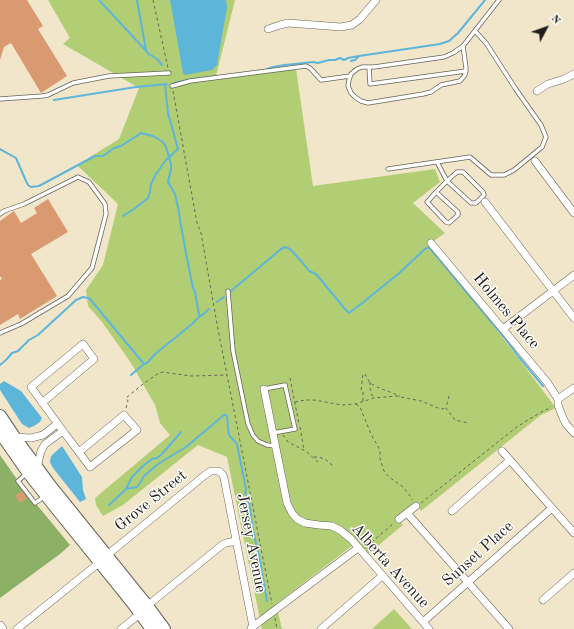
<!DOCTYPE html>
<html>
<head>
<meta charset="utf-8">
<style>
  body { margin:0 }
  #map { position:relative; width:574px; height:629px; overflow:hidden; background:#f1e6ca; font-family:"Old Standard TT",serif }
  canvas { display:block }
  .north { position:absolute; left:526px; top:8px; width:40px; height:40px; -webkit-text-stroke:3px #fdfcf7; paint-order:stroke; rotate:49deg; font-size:11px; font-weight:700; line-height:16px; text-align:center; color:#1c1c1c }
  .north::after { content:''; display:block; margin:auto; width:14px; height:18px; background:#1c1c1c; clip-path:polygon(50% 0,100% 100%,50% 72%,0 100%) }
</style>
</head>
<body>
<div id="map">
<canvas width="574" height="629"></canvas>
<div class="north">N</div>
</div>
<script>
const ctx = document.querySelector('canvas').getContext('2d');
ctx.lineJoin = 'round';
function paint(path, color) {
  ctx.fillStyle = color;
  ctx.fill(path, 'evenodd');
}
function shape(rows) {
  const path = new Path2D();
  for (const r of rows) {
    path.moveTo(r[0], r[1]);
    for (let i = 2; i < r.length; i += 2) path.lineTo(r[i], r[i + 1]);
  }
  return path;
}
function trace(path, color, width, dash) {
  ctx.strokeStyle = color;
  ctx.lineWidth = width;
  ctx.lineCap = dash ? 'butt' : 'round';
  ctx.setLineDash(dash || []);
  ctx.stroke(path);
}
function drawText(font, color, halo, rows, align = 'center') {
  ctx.font = font + ' "Old Standard TT",serif';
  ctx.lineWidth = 3;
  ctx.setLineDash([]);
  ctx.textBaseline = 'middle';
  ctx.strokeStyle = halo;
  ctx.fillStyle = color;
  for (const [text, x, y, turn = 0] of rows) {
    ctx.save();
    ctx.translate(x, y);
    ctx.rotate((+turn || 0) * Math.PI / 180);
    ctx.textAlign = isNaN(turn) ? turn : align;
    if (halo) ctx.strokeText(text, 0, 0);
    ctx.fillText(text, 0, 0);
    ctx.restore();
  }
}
paint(shape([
  [48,0,235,0,215,80,296,69,313,186,435,169,440,182,413,203,445,233,431,243,556,408,541,415,421,511,415,503,397,517,403,525,368,554,357,542,276,604,282,629,262,629,227,457,198,445,123,505,103,516,96,505,95,498,170,435,160,423,155,405,131,363,102,322,88,306,86,290,103,265,118,204,77,165,119,139,139,88,63,44,70,38],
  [394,609,412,629,372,629]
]), '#b1ce75');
paint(shape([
  [0,455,23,488,70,545,60,554,0,598]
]), '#8cb166');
paint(shape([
  [170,0,226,0,227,7,217,65,212,70,185,75,183,73],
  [4,381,21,391,42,418,40,422,34,426,29,428,22,424,0,390,0,384],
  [62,446,82,477,83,490,86,499,80,502,53,468,50,462,51,456]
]), '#5db5da');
trace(shape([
  [99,0,149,54,157,59,162,65],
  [137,0,146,50],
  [351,61,355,60,359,56,440,44,449,41,458,33,485,0],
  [267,69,273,67,285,65,313,62,318,63,329,60,335,60,340,58,344,60,348,58,359,56],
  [174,83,192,79,217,76],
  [54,100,136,87,167,84],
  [0,149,16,158,26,181,28,185,31,187,39,186,95,156,103,156,114,148,121,146,141,133,153,136,163,142,166,147,171,164,171,169,169,177,168,182,175,194,179,212,180,220,186,253,193,288,195,292,199,315,201,316,209,309],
  [123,216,134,209,148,198,150,192,151,184,156,174,166,160,178,149,168,113,165,84],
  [231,291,281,249,285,247,290,249,302,262,309,271,316,274,345,309,349,313,361,304,397,275,425,249,429,247,504,337,518,356,543,386],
  [217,302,224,297],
  [0,365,7,359,12,353,18,351,29,340,38,335,76,300,83,297,88,298,90,299,144,364,147,363,155,354,192,324,200,316],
  [131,375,144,364],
  [126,489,132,477,143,466,152,459,157,458,162,454,181,432],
  [109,505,126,489,137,487,140,483,144,476,158,464,186,447,224,415,226,415,227,416,228,428,229,435,237,444,246,489,245,493,249,503,253,530,260,561,267,601]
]), '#5db5da', 2);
paint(shape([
  [0,0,27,0,43,26,38,29,67,76,41,93,11,43,4,47,0,60],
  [48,199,68,232,31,254,57,296,20,319,18,314,0,325,0,280,2,279,0,276,0,221,14,211,21,223,37,213,34,208],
  [22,491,27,498,20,503,15,496]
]), '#d99a72');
const service = shape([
  [463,46,466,68,465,75,460,81,441,85,431,92,423,94,368,103,361,101,355,97,351,93,348,86,349,80,351,74,357,69,362,67,374,67,444,57,453,53,463,46,499,0],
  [369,67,370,84,466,71],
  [172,86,190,81,306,66,310,68,321,80,350,76],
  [0,99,42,96,48,95,73,83,109,76,169,73],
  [388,169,470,157,491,175,504,175,514,170,542,147,546,137,541,125,515,88,486,43,475,31],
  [436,192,458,212,458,215,449,223,446,222,427,202,429,200,436,192,447,181,457,172,463,172,483,192,484,195,476,203,471,203,447,181,437,162],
  [0,214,4,211,24,204,78,177,89,182,105,204,106,214,92,268,68,296,21,324,0,333],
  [228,291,233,351,248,424,253,435,258,441,267,445,275,446],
  [264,389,285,385,295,429,273,433],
  [26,474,18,481,35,503,44,497]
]);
const minor = shape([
  [268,29,280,25,288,23,341,27,346,26,352,25,360,19,376,0],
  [537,91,548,84,564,79,574,74],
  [535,161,574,213],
  [485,202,574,318],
  [431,243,547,382,558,399,558,405,563,418,566,424,574,433],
  [503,329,574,275],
  [264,389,287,503,292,513,297,519,305,523,319,525,332,526,340,530,351,539,429,629],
  [558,399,574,388],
  [42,403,94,359,83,344,31,387,63,431,90,467,137,430,124,415,79,452],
  [14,437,31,438,43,435,57,424],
  [502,451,574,533],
  [37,468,41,451,45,444,63,431],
  [452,511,510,460],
  [407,513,509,629],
  [399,519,416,506],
  [106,556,205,475,211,471,218,471,220,472,223,475,224,478,253,627],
  [543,600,574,573],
  [147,606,222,545,226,543,236,541],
  [423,622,552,508],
  [251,628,358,548],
  [17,629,100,562],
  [121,629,141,613],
  [321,629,382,576]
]);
const tertiary = shape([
  [0,626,2,629]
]);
const trunk = shape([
  [0,416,14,437,51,487,147,606,164,629],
  [0,432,28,472,54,505,133,603,152,629]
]);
trace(service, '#676359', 5);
trace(minor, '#676359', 8);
trace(tertiary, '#676359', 10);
trace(trunk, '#676359', 14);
trace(shape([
  [153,0,168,68],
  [173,91,197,223,201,233,217,324,272,604],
  [290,378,299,424],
  [370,382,370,389,373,398],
  [449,396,446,408,455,420,468,423],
  [363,401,363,392,361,390,363,374,365,374,370,383,377,387,400,396],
  [295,402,305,400,314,400,342,405,355,404,374,398,396,396,421,401,438,408,443,409,446,408],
  [356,404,360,407,371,434,380,450,380,459,384,471,389,477,403,487,411,497,412,500],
  [126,408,128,401,126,398,143,384,159,373,163,372,169,373,191,376,227,375],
  [300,427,304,450],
  [283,435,288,442,294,445,307,452,320,464],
  [314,457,318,457,325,459,332,465,334,468],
  [421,503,445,484,518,426,543,411,548,409,551,406],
  [367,546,394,523],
  [275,618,277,629]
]), '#676359', 1, [3, 3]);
trace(service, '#fff', 3.5);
trace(minor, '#fff', 7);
trace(tertiary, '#fff', 9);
trace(trunk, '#fff', 12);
drawText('16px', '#1c1c1c', '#fdfcf7', [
  ["Holmes Place",506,311,50],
  ["Grove Street",151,501,-39],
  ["Jersey Avenue",251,543,79],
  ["Sunset Place",478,554,-42],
  ["Alberta Avenue",390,566,48]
]);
</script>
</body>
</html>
